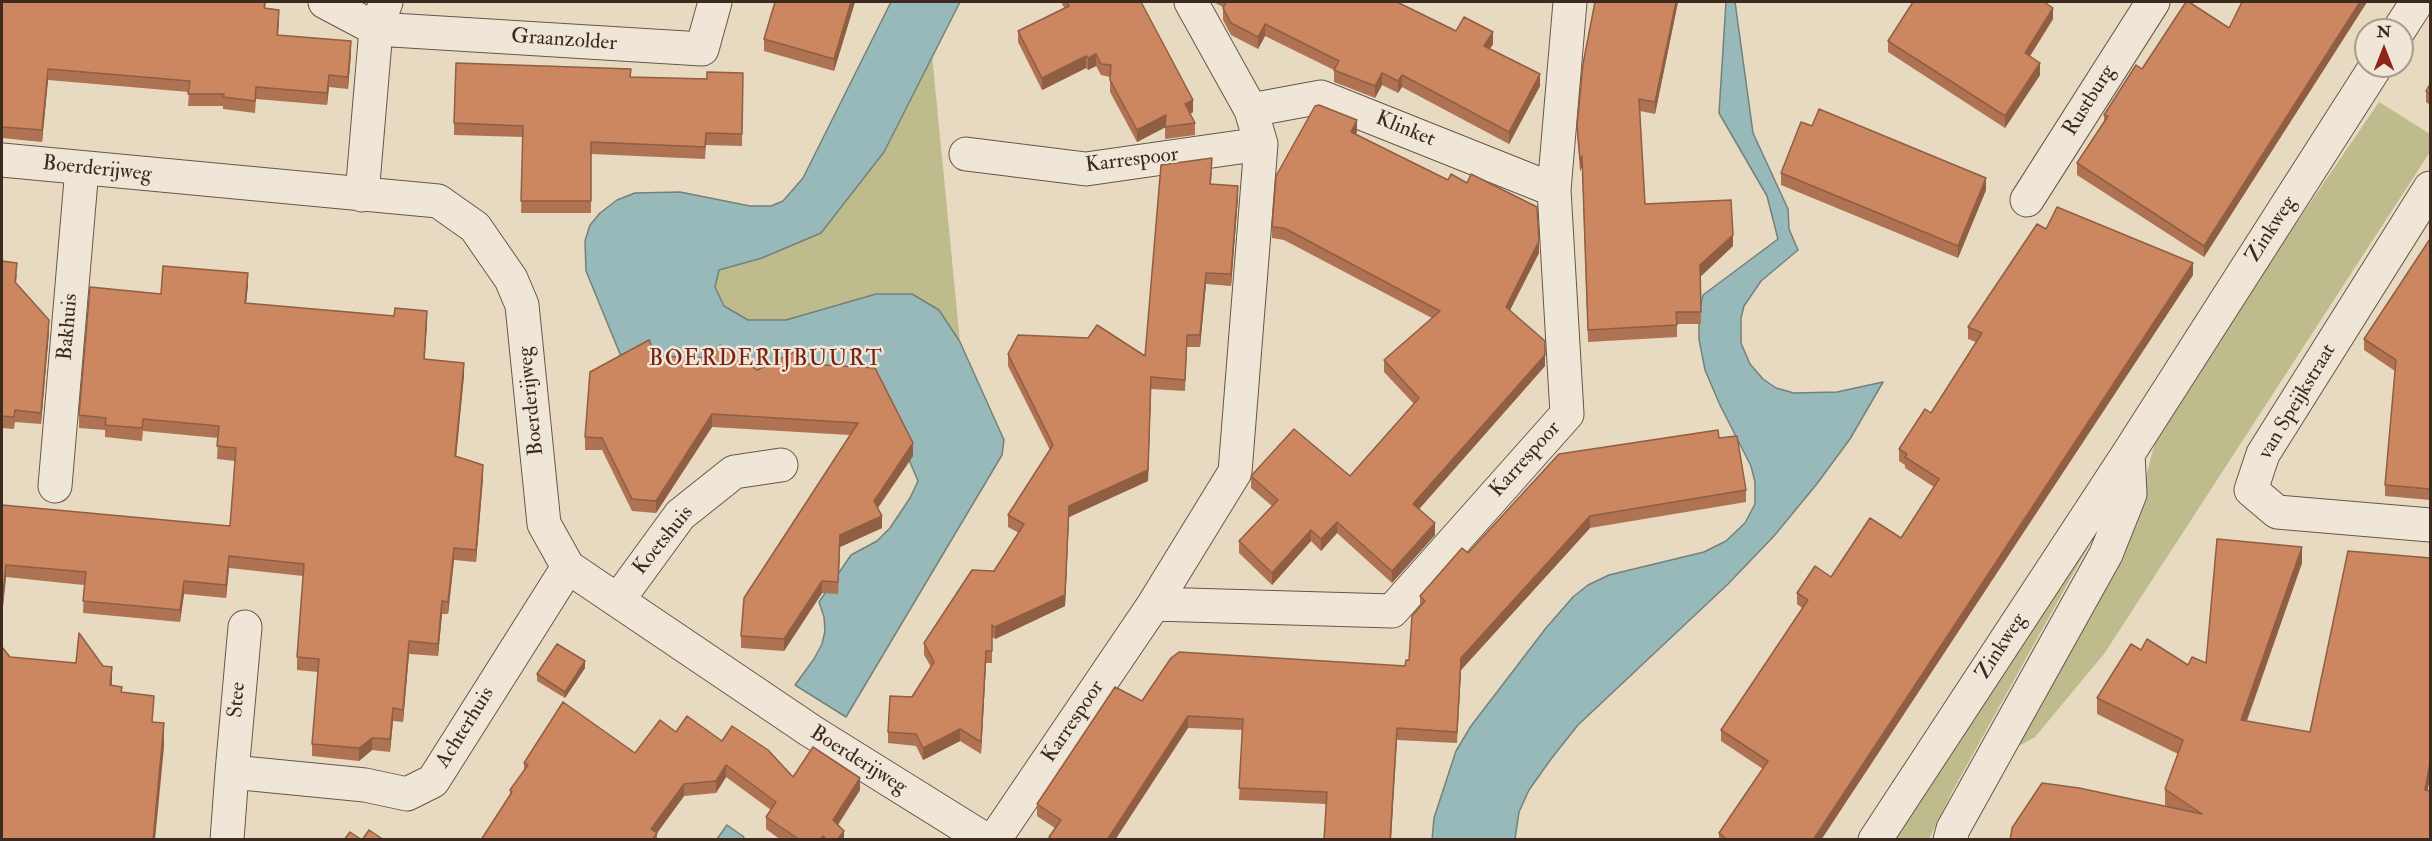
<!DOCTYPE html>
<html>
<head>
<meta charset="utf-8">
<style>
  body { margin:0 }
  #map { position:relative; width:2432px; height:841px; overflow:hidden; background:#e8d9c1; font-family:"IM FELL Double Pica",serif }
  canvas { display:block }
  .frame { position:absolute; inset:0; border:3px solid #3c2a21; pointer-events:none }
  .north { position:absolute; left:2354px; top:18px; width:60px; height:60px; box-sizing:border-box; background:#f0e6d7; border:2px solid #a89b8e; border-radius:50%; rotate:0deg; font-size:16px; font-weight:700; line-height:24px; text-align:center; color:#3c2a21 }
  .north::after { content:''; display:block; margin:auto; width:21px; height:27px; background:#8f2418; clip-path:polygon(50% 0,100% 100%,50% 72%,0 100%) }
</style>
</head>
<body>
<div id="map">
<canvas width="2432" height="841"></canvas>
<div class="frame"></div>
<div class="north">N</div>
</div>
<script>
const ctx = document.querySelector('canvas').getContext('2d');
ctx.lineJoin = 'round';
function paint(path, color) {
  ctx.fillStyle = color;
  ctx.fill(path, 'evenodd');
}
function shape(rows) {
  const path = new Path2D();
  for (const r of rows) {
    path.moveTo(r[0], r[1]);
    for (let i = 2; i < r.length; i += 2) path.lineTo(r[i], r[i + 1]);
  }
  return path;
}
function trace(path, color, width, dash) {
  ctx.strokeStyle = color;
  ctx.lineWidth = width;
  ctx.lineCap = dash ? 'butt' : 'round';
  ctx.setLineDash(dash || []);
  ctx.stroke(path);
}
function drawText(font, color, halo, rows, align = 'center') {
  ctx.font = font + ' "IM FELL Double Pica",serif';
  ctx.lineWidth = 5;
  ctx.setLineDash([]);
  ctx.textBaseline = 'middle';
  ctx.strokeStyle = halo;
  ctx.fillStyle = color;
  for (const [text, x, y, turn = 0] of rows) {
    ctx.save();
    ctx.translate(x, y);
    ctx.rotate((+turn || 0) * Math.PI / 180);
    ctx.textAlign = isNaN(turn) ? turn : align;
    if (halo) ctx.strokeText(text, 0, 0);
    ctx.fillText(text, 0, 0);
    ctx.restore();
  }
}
paint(shape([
  [932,55,960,342,939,310,876,294,786,320,748,320,724,306,715,287,719,270,762,258,884,152],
  [2379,102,2430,134,2430,152,2104,654,2035,737,2021,745,2016,741,2134,523,2160,423],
  [2104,515,2094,536,1953,790,1929,839,1888,840]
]), '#bebc8d');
const water = shape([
  [891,2,960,2,884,152,821,233,762,258,719,270,715,287,724,306,748,320,786,320,876,294,912,294,939,310,960,342,1004,440,1002,455,846,717,795,685,814,659,822,644,825,631,824,617,819,602,851,555,877,541,890,528,910,498,918,481,883,399,634,388,586,271,585,241,590,225,600,213,617,200,635,193,680,192,750,206,771,206,783,201,803,178,891,2],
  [1726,2,1735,2,1753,133,1788,209,1789,229,1798,250,1761,281,1744,306,1741,318,1741,343,1750,364,1763,379,1776,388,1794,393,1837,392,1883,382,1850,439,1816,485,1774,536,1728,584,1578,725,1551,759,1529,790,1519,812,1515,839,1432,840,1434,818,1456,751,1471,726,1546,628,1573,597,1588,585,1609,575,1704,552,1726,541,1745,523,1755,504,1755,482,1751,466,1720,405,1705,370,1699,339,1699,313,1703,295,1778,239,1767,196,1719,113,1726,2],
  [727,825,744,837,743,839,717,839,727,825]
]);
paint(water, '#98b9b9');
trace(water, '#73807c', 1.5);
const minor = shape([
  [325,2,376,29,702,49,715,2],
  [2399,30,2417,2],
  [1251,110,1321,97,1554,190],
  [966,154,1086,169,1261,144],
  [2,160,438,201,475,227,511,279,522,305,544,524,568,567,811,731,986,840],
  [2430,188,2263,454,2251,490,2277,512,2430,525],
  [362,195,376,29,386,2],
  [2027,200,2153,2],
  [55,486,82,168],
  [618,600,680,515,734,472,781,465],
  [1154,604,1392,611,1567,414,1554,190,1570,2],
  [232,772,245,627],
  [227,840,232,772,365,785,407,794,433,781,568,567],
  [994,840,1154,604,1235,472,1261,144,1251,110,1191,2],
  [1875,840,2128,454,2376,66],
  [1950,840,1953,829,2106,554,2130,494,2128,454]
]);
trace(minor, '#675649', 35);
trace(minor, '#f0e6d7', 33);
paint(shape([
  [2,2,266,2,265,9,279,22,278,35,351,53,348,89,329,87,327,105,256,99,255,113,223,109,223,106,188,106,189,92,48,80,42,142,2,138],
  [855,2,834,71,764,51,764,39],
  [1061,2,1141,2,1193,112,1190,114,1195,123,1195,135,1165,139,1165,127,1137,142,1110,92,1110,77,1101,75,1096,66,1088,70,1086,68,1042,90,1018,42,1018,31,1065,9],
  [1213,2,1397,2,1456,31,1493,44,1490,49,1540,86,1509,144,1402,87,1398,93,1382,85,1375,98,1334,82,1334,70,1265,36,1258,49,1231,35,1223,20,1223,7],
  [1595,2,1678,2,1655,114,1640,111,1645,204,1733,246,1700,277,1701,324,1677,324,1677,337,1588,342,1582,167,1580,171,1577,126],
  [2242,2,2367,2,2204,257,2077,175,2077,163,2104,122,2104,115,2142,69,2229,28],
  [2053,19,2030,56,2040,75,2005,128,1888,52,1888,41],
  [743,73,742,146,706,145,705,159,591,154,591,213,521,213,523,137,454,135,454,123,631,77,707,79],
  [2430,84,2430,105,2426,102,2426,91],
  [1812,126,1986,190,1958,258,1781,185,1781,173],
  [1357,132,1356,134,1539,253,1510,310,1545,366,1419,509,1435,535,1392,583,1337,533,1321,551,1311,541,1272,585,1239,553,1239,541,1272,506,1251,488,1251,476,1350,476,1414,404,1384,372,1384,360,1432,318,1284,240,1272,238,1272,227],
  [1212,170,1211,184,1238,198,1231,286,1206,284,1200,347,1187,347,1185,391,1151,389,1148,481,1069,517,1065,606,995,639,992,637,992,663,986,663,981,754,960,741,923,760,916,746,888,743,888,732,931,667,924,655,924,643,994,571,1019,533,1008,527,1008,515,1050,450,1008,366,1008,354,1145,356],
  [2046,229,2193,275,1821,840,1719,840,1719,833,1763,769,1721,741,1721,730,1802,608,1797,604,1797,593,1831,577,1901,538,1934,487,1905,468,1905,465,1899,461,1899,449,1931,413,1976,342,1968,339,1968,327],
  [2430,239,2430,500,2385,496,2385,485,2395,371,2364,350,2364,339],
  [2,261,17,275,16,283,49,332,41,424,15,422,14,429,2,428],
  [248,285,246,303,427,323,424,359,464,375,456,456,483,478,476,562,454,560,448,614,442,614,438,656,409,654,403,722,393,721,390,752,372,750,359,761,312,756,312,744,318,672,297,670,297,657,303,576,229,568,226,598,184,594,180,622,83,613,84,585,6,577,3,606,2,606,2,505,230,526,235,461,217,459,218,438,143,431,142,441,105,437,105,430,79,428,79,415,161,294],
  [656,356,757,370,807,364,913,456,878,508,882,528,840,547,838,594,822,593,784,651,741,648,741,636,850,435,712,427,656,513,632,511,602,450,585,450,585,437],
  [1719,438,1746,490,1746,502,1590,528,1461,670,1457,743,1397,740,1391,840,1324,840,1326,804,1239,800,1242,730,1188,728,1115,840,1049,840,1049,837,1055,828,1037,816,1037,804,1142,701,1405,666,1409,660,1420,607,1420,596,1468,553],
  [2302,563,2247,721,2428,791,2010,840,2167,807,2165,805,2165,789,2178,754,2097,714,2097,698,2141,650,2188,665,2206,663],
  [585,668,565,698,537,681,537,674],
  [676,732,722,741,793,777,860,790,838,825,844,840,781,840,766,829,766,817,771,810,726,777,716,793,684,796,657,833,657,840,510,796,510,790,524,771,524,763,635,753]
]), '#af7353');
paint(shape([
  [851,2,855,2,834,71,834,59],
  [1676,2,1678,2,1655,114,1655,102],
  [2360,2,2367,2,2204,257,2204,246],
  [2053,8,2053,19,2025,64,2025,53],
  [279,10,279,22,277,47,277,35],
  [1265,24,1265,36,1258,49,1258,37],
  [1493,32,1493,44,1484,58,1484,46],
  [351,41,351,53,348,89,348,77],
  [1096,54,1096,66,1088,70,1088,58],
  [1086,56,1086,68,1042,90,1042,78],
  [2040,63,2040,75,2005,128,2005,116],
  [48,69,48,80,42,142,42,130],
  [1382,73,1382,85,1375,98,1375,86],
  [1540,74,1540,86,1509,144,1509,132],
  [329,75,329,87,327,105,327,93],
  [1402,75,1402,87,1398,93,1398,81],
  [1193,100,1193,112,1185,116,1185,104],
  [1166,115,1166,127,1137,142,1137,130],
  [1357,120,1357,132,1351,143,1351,132],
  [1582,156,1582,167,1580,171,1580,160],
  [1986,178,1986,190,1958,258,1958,246],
  [1238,186,1238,198,1231,286,1231,274],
  [1733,235,1733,246,1700,277,1700,265],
  [1539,241,1539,253,1506,318,1506,307],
  [2193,263,2193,275,1821,840,1813,840],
  [248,273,248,285,245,315,245,303],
  [1206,273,1206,284,1200,347,1200,335],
  [427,311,427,323,424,371,424,359],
  [49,320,49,332,41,424,41,413],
  [1545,355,1545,366,1413,516,1413,504],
  [464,363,464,375,455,469,455,456],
  [1151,389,1148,481,1069,517,1065,606,995,639,995,627,1069,506],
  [712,414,712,427,656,513,656,501],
  [913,443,913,456,874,513,874,501],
  [483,465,483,478,476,562,476,550],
  [882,516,882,528,840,547,838,594,840,535],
  [1590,516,1590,528,1461,670,1457,743,1461,658],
  [1337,522,1337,533,1321,551,1321,539],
  [1435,523,1435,535,1392,583,1392,571],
  [1311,530,1311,541,1272,585,1272,573],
  [2302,547,2302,563,2241,736,2241,720],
  [454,548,454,560,448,614,448,602],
  [229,556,229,568,226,598,226,585],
  [6,565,6,577,3,606,3,593],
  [184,581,184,594,180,622,180,610],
  [822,581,822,593,784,651,784,639],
  [442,601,442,614,438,656,438,644],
  [409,641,409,654,403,722,403,710],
  [986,651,986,663,981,754,981,742],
  [585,661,585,668,565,698,565,692],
  [112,667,112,691,110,685],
  [393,708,393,721,390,752,390,739],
  [1188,716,1188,728,1115,840,1107,840],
  [164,723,164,747,155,840,153,840],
  [1397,728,1391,840,1390,840],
  [960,729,960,741,923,760,923,748],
  [372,738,372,750,359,761,359,748],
  [2430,762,2430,778,2425,806,2425,790],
  [726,765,726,777,716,793,716,781],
  [860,778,860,790,833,832,833,820],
  [684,784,684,796,652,840,651,829],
  [844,831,844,840,837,840]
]), '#8f5e43');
const building = shape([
  [2,2,265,2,264,8,279,10,277,35,351,41,348,77,329,75,327,93,256,87,255,101,223,97,224,94,188,94,190,81,48,69,42,130,2,127,2,2],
  [775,2,851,2,834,59,764,39,775,2],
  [1067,2,1141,2,1193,100,1185,104,1195,123,1165,127,1166,115,1137,130,1110,80,1111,65,1101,64,1096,54,1088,58,1086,56,1042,78,1018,31,1069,6,1067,2],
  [1226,2,1397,2,1456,31,1464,17,1493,32,1484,46,1540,74,1509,132,1402,75,1398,81,1382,73,1375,86,1334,70,1339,61,1265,24,1258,37,1231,23,1223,8,1226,2],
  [1595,2,1676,2,1655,102,1639,99,1645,204,1731,200,1733,235,1700,265,1701,312,1676,312,1677,325,1588,330,1582,156,1580,160,1577,126,1583,64,1595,2],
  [1913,2,2044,2,2053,8,2025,53,2040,63,2005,116,1888,41,1913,2],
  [2186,2,2189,2,2229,28,2242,2,2360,2,2204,246,2077,163,2108,116,2104,115,2136,65,2142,69,2186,2],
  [456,63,631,69,630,77,707,79,707,72,743,73,742,134,706,133,705,147,591,142,591,201,521,201,523,126,454,123,456,63],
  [2430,84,2430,94,2426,91,2430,84],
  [1319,105,1357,120,1351,132,1448,180,1451,174,1467,183,1471,174,1537,207,1539,241,1506,307,1545,341,1545,355,1413,504,1435,523,1392,571,1337,522,1321,539,1311,530,1272,573,1239,541,1278,500,1251,476,1294,429,1350,476,1419,398,1384,360,1440,311,1284,228,1272,227,1276,176,1315,106,1319,105],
  [1819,109,1986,178,1958,246,1781,173,1801,122,1812,126,1819,109],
  [1212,158,1210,184,1238,186,1231,274,1206,273,1200,335,1187,335,1185,380,1151,377,1148,470,1069,506,1065,595,995,627,992,625,992,651,986,651,981,742,960,729,923,748,916,734,888,732,890,696,912,697,934,662,924,643,972,570,994,571,1005,554,1024,524,1008,515,1053,445,1008,354,1018,335,1088,338,1097,325,1145,356,1161,165,1212,158],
  [2057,207,2193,263,1813,840,1728,840,1719,833,1768,761,1721,730,1808,600,1797,593,1815,566,1831,577,1870,518,1901,538,1939,479,1905,457,1907,454,1899,449,1925,409,1931,413,1982,333,1968,327,2037,224,2046,229,2057,207],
  [2430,239,2430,489,2385,485,2396,360,2364,339,2430,239],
  [2,261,17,263,15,282,49,320,41,413,15,410,14,417,2,416,2,261],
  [163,266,248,273,245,303,394,316,395,308,427,311,424,359,464,363,455,456,483,465,476,550,454,548,448,602,442,601,438,644,409,641,403,710,393,708,390,739,372,738,359,748,312,744,319,659,297,657,304,564,229,556,226,585,184,581,180,610,83,601,86,572,6,565,3,593,2,593,2,505,230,526,236,448,217,446,219,426,143,419,142,428,105,425,106,418,79,415,90,287,161,294,163,266],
  [649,340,656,356,711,358,720,345,757,370,799,350,807,364,875,368,913,443,874,501,882,516,840,535,838,582,822,581,784,639,741,636,744,598,858,423,712,414,656,501,632,499,602,438,585,437,590,372,649,340],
  [1718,430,1719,438,1737,436,1746,490,1590,516,1461,658,1457,732,1397,728,1390,840,1324,840,1327,792,1239,788,1243,719,1188,716,1107,840,1053,840,1049,837,1061,820,1037,804,1115,687,1142,701,1171,658,1179,652,1405,666,1406,660,1409,660,1412,616,1425,601,1420,596,1462,548,1468,553,1559,454,1718,430],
  [2217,539,2302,547,2241,720,2310,732,2348,551,2430,558,2430,762,2425,790,2430,791,2430,840,2010,840,2012,828,2042,783,2079,788,2202,814,2165,789,2183,740,2097,698,2131,644,2141,650,2147,639,2188,665,2192,657,2206,663,2217,539],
  [79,633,103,666,112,667,110,685,122,687,121,692,154,696,152,722,164,723,153,840,2,840,2,647,10,657,76,663,79,633],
  [557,644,585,661,565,692,537,674,557,644],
  [563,702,635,753,660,720,676,732,687,716,722,741,732,726,768,750,793,777,813,747,860,778,833,820,844,831,837,840,827,840,823,836,820,840,796,840,797,838,766,817,776,802,726,765,716,781,684,784,651,829,657,833,652,840,481,840,512,792,510,790,528,765,524,763,563,702],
  [369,830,384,840,362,840,369,830],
  [350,832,362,840,344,840,350,832]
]);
paint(building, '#cc8660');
trace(building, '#8f5e43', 1.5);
drawText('21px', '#3c2a21', '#f0e6d7', [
  ["Graanzolder",564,41,4],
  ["Rustburg",2090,101,-58],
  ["Klinket",1405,130,22],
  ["Karrespoor",1132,161,-7],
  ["Boerderijweg",97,170,6],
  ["Zinkweg",2272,230,-57],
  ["Bakhuis",69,327,-85],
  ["Boerderijweg",532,401,-96],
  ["van Speijkstraat",2298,402,-59],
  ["Karrespoor",1526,460,-48],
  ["Koetshuis",664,541,-51],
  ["Zinkweg",2002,647,-57],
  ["Stee",238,700,-85],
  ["Karrespoor",1074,722,-56],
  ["Achterhuis",466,728,-58],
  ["Boerderijweg",858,761,32]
]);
ctx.letterSpacing = '1.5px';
drawText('22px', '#7a1f14', '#f0e6d7', [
  ["BOERDERIJBUURT",766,360]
]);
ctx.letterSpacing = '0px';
</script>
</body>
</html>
